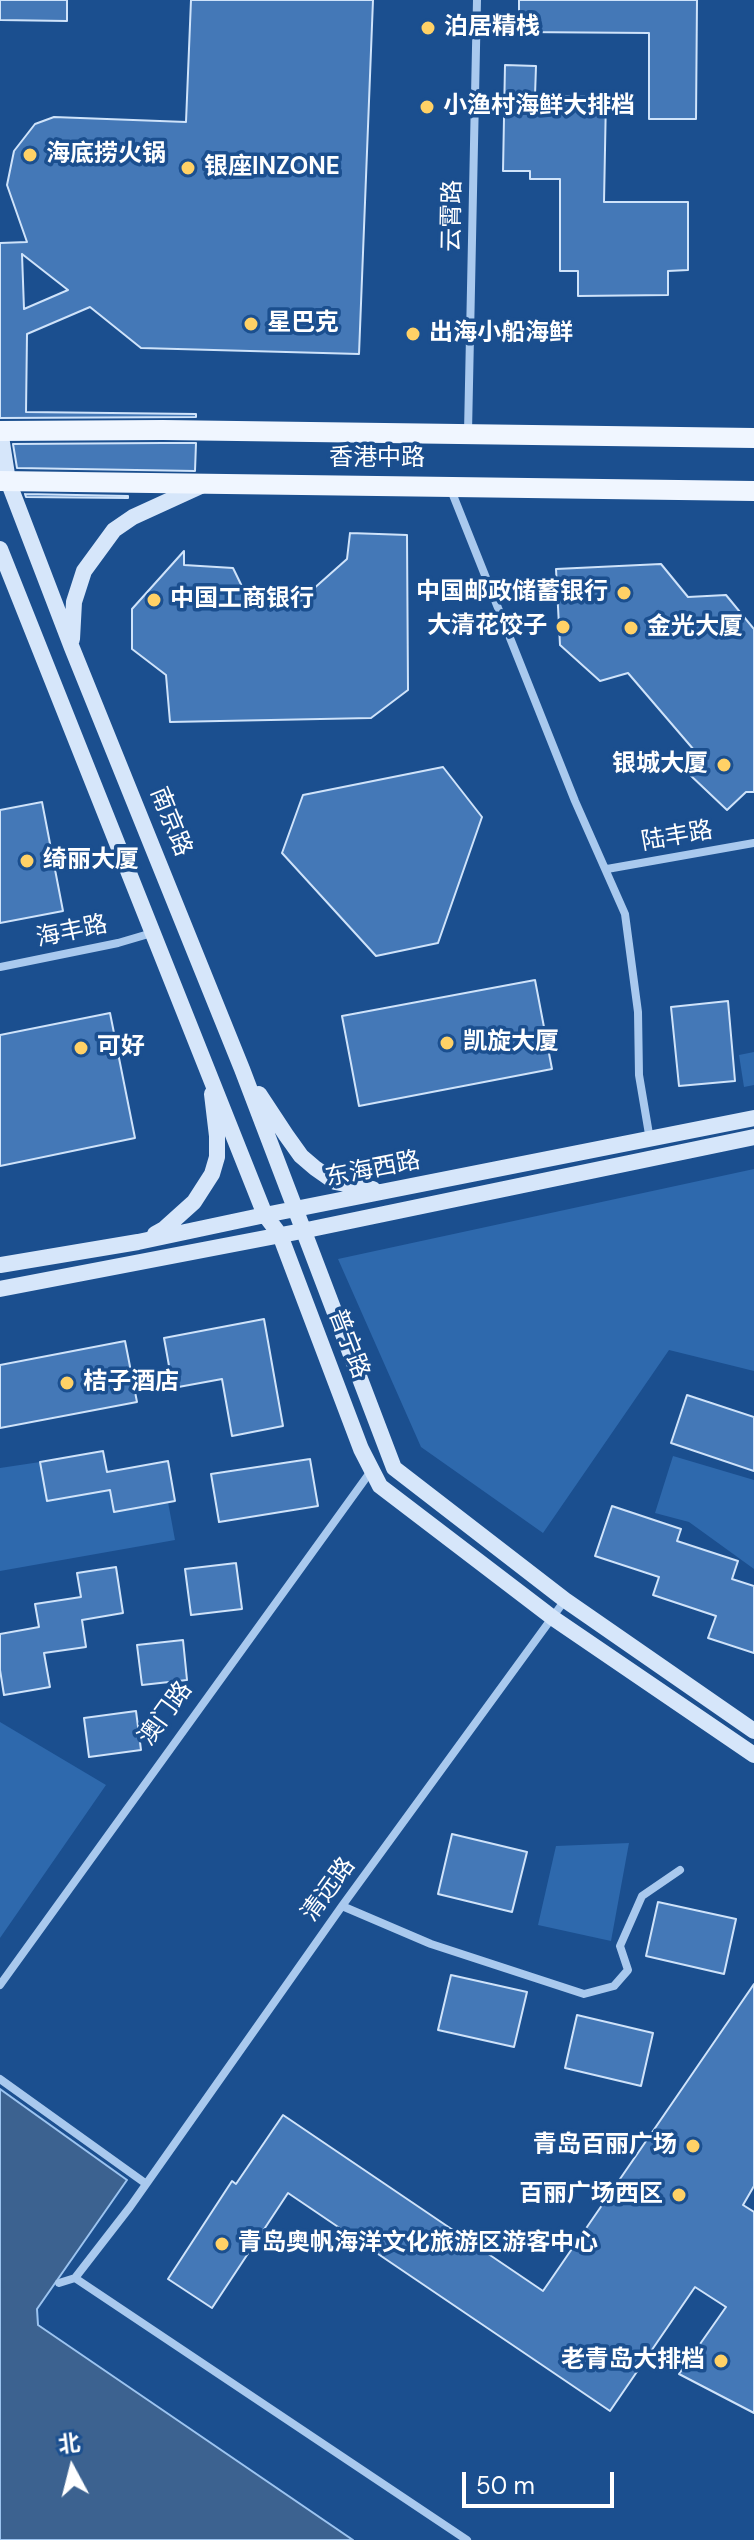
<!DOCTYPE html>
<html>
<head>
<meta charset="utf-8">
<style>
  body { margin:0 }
  #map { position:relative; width:754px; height:2540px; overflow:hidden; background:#1b4f8f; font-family:"DM Sans","Noto Sans SC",sans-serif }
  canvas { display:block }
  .north { position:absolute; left:32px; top:2428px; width:80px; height:80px; -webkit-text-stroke:6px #1b4f8f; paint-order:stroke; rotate:353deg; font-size:22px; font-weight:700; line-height:32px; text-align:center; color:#fff }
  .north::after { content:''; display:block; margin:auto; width:28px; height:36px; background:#fff; clip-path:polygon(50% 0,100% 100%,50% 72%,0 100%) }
  .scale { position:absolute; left:462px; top:2472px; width:152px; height:36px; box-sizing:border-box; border:4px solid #fff; border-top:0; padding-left:10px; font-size:24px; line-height:28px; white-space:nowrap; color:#fff; -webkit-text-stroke:6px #1b4f8f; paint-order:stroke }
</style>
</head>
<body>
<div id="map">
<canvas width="754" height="2540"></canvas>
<div class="north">北</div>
<div class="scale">50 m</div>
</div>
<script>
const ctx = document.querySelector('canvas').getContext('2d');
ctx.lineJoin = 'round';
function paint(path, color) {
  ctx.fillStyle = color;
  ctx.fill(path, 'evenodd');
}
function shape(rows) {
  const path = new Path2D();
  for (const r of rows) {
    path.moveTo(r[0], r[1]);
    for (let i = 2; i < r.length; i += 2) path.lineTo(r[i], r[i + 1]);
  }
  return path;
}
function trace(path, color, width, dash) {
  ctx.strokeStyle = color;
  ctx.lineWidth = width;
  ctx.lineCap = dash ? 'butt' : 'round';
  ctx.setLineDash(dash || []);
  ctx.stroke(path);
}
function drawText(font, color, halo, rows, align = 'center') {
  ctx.font = font + ' "DM Sans","Noto Sans SC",sans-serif';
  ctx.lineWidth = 7;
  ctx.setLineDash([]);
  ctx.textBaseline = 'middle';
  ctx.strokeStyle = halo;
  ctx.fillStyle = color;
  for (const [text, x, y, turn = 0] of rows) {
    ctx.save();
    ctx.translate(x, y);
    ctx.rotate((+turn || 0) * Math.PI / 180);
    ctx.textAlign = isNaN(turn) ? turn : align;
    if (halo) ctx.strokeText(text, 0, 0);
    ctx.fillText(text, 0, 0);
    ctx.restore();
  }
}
paint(shape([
  [754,1052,754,1085,744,1087,739,1055],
  [754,1169,754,1371,669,1350,543,1533,421,1447,338,1259],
  [673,1456,754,1480,754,1569,689,1522,655,1513],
  [40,1462,47,1501,110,1490,168,1502,175,1540,0,1571,0,1468],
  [0,1722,106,1785,0,1938],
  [629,1843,611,1941,538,1925,556,1846]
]), '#2e69ad');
const water = shape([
  [0,2089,127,2180,37,2309,38,2325,353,2540,0,2540,0,2089]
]);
paint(water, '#3c6290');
trace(water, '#9cc4f0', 2);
const building = shape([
  [0,0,67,0,67,21,0,20,0,0],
  [191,0,373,0,359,354,141,348,90,307,27,334,26,412,196,414,196,417,0,418,0,243,27,242,7,185,14,151,35,124,54,117,186,122,191,0],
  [22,254,68,290,24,309,22,254],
  [519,0,697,0,696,119,649,119,649,33,519,32,519,0],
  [505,65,536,66,535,96,606,97,604,202,688,202,688,270,668,271,668,295,578,296,578,271,560,271,560,179,530,179,530,171,503,171,505,65],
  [163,443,196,443,195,471,17,468,13,444,163,443],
  [25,494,128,496,128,498,26,497,25,494],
  [350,533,407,535,408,690,371,718,170,722,166,675,132,649,132,609,184,551,184,565,233,568,252,607,293,607,347,559,350,533],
  [661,564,688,597,726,595,754,629,754,792,746,792,727,810,688,773,700,757,628,673,600,681,560,645,556,569,661,564],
  [443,767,482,817,438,943,376,956,282,853,303,795,443,767],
  [42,802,63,911,0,923,0,810,42,802],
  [535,980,552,1069,359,1106,342,1016,535,980],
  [728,1001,735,1081,679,1086,671,1007,728,1001],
  [110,1013,135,1138,0,1166,0,1035,110,1013],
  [264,1319,283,1426,232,1436,222,1379,173,1388,164,1338,264,1319],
  [125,1341,137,1402,0,1428,0,1365,125,1341],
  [687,1395,754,1417,754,1471,671,1443,687,1395],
  [103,1451,107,1472,168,1461,175,1501,114,1512,110,1490,47,1501,40,1462,103,1451],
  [310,1459,318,1506,219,1522,211,1474,310,1459],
  [612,1506,681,1529,677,1541,738,1561,732,1579,754,1586,754,1653,708,1638,716,1616,653,1595,659,1577,595,1556,612,1506],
  [236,1563,242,1609,191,1615,185,1569,236,1563],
  [116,1567,123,1613,82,1620,86,1647,44,1653,50,1687,4,1695,0,1670,0,1634,39,1627,35,1604,81,1597,77,1573,116,1567],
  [183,1640,187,1680,142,1685,137,1645,183,1640],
  [136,1711,141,1750,89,1757,84,1718,136,1711],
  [452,1834,527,1852,512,1912,438,1894,452,1834],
  [658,1902,736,1919,724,1974,646,1956,658,1902],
  [451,1975,527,1992,514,2047,438,2030,451,1975],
  [754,1984,754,2186,743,2205,754,2212,754,2413,679,2374,726,2307,695,2287,610,2411,288,2193,212,2308,168,2279,232,2181,236,2184,283,2115,543,2291,754,1984],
  [577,2015,653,2033,641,2086,565,2068,577,2015]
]);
paint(building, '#4478b7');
trace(building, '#cfe3fa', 2);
trace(shape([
  [468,432,477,0],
  [451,490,575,801,625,914,638,1012,639,1075,650,1140],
  [607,869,754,843],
  [0,967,118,943,152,933],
  [342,1906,431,1944,584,1994,614,1986,628,1970,620,1946,642,1896,680,1870],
  [0,1985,371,1471],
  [0,2079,145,2183],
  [75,2278,130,2207,342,1906,565,1600],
  [59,2283,75,2278,467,2540]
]), '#a9c9ee', 8);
trace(shape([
  [0,430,8,481,72,648,242,1069,394,1468,565,1600,754,1731],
  [0,549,265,1215,280,1235,361,1449,380,1486,553,1618,754,1755],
  [72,639,74,602,84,571,114,530,133,517,203,485],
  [259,1094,286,1135,301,1156,315,1168,335,1182,373,1189],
  [155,1234,164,1229,194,1202,212,1174,217,1157,217,1136,212,1094],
  [0,1265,138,1242,265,1215,754,1118],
  [0,1289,302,1231,754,1137]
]), '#d6e6fa', 16);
trace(shape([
  [0,431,163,430,754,438],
  [0,481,754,491]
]), '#f0f6ff', 20);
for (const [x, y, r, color] of [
  [428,28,8,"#ffd166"],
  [427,107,8,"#ffd166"],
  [30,155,8,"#ffd166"],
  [188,168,8,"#ffd166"],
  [251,324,8,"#ffd166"],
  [413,334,8,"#ffd166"],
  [624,593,8,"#ffd166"],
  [154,600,8,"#ffd166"],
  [563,627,8,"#ffd166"],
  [631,628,8,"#ffd166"],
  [724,765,8,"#ffd166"],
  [27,861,8,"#ffd166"],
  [447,1043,8,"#ffd166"],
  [81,1048,8,"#ffd166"],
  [67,1383,8,"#ffd166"],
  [693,2146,8,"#ffd166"],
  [679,2195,8,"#ffd166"],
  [222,2244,8,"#ffd166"],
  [721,2361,8,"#ffd166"]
]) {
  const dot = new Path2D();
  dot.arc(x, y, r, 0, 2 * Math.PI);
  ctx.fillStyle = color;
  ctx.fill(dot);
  trace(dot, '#1b4f8f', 3);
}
drawText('bold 24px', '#fff', '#1b4f8f', [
  ["泊居精栈",444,28],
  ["小渔村海鲜大排档",443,107],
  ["海底捞火锅",46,155],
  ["银座INZONE",204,168],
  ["星巴克",267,324],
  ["出海小船海鲜",429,334],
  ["中国邮政储蓄银行",608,593,"right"],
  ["中国工商银行",170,600],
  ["大清花饺子",547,627,"right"],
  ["金光大厦",647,628],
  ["银城大厦",708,765,"right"],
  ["绮丽大厦",43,861],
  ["凯旋大厦",463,1043],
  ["可好",97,1048],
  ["桔子酒店",83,1383],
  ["青岛百丽广场",677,2146,"right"],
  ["百丽广场西区",663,2195,"right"],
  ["青岛奥帆海洋文化旅游区游客中心",238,2244],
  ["老青岛大排档",705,2361,"right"]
], 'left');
drawText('24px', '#fff', '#1b4f8f', [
  ["云霄路",453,216,-89],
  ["香港中路",377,459],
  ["南京路",170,822,68],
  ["陆丰路",677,837,-10],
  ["海丰路",72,932,-12],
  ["东海西路",373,1170,-11],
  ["普宁路",348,1344,69],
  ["澳门路",166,1714,-54],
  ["清远路",329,1890,-54]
]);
</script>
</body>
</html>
